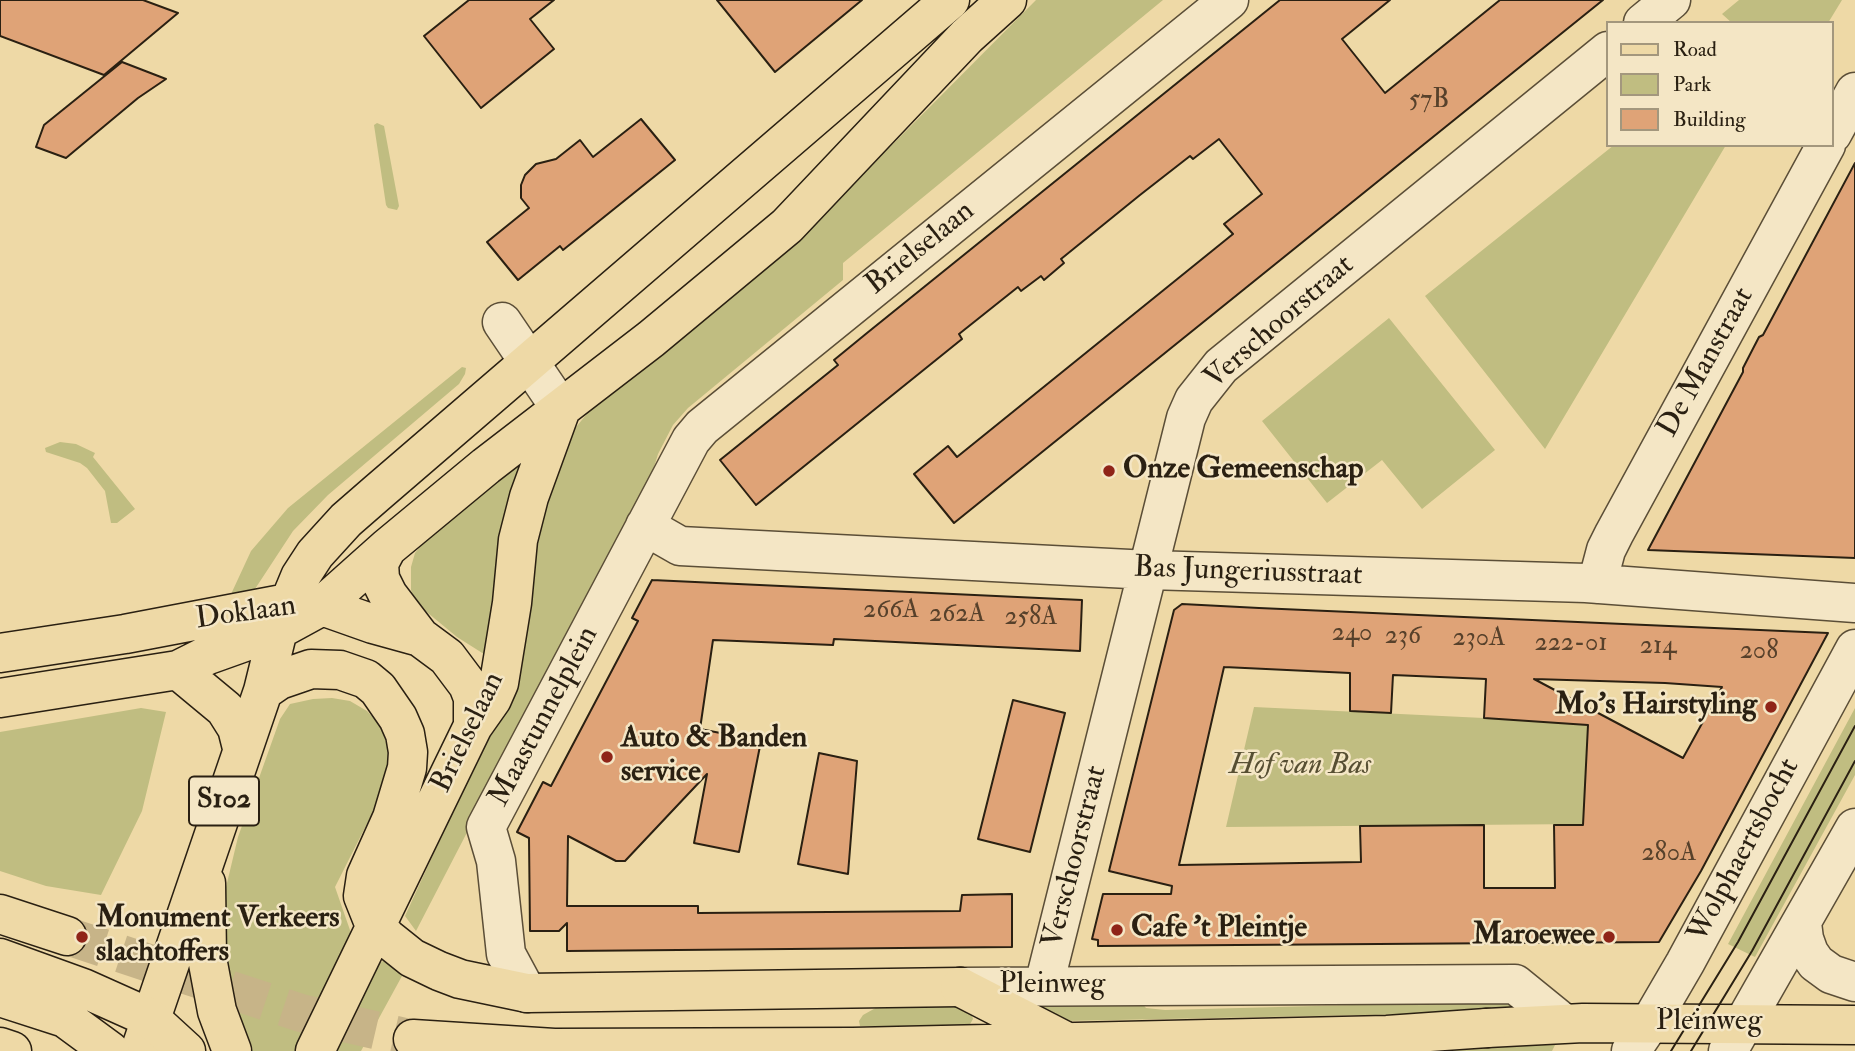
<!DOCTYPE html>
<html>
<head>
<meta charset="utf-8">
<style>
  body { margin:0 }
  #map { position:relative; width:1855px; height:1051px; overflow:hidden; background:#eed9a6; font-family:"IM FELL Double Pica",serif }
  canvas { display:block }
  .legend { position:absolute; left:1606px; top:21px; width:228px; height:126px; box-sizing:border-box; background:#f4e6c5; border:2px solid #a3977d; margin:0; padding:9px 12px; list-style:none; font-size:21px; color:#2a2012 }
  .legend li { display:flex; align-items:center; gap:14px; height:35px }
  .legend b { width:35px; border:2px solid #a3977d }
</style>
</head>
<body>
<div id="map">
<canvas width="1855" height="1051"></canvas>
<ul class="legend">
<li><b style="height:9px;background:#eed9a6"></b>Road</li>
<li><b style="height:19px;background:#c0bd81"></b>Park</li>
<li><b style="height:19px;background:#dfa377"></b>Building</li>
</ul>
</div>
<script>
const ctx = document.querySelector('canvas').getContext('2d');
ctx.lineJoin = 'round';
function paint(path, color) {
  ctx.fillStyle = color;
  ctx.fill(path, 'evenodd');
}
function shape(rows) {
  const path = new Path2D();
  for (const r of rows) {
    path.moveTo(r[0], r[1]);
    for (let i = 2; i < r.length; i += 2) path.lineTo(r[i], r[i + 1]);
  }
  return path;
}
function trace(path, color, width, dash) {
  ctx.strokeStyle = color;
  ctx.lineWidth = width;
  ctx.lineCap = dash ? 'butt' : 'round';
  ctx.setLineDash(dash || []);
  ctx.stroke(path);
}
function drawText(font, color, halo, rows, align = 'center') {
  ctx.font = font + ' "IM FELL Double Pica",serif';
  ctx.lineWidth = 5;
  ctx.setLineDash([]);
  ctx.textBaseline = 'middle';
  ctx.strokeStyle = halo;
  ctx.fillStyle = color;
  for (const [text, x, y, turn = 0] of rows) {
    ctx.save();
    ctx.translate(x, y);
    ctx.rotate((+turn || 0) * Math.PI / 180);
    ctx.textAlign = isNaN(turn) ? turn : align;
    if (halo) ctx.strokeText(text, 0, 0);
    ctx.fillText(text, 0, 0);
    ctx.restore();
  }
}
paint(shape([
  [1036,0,1163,0,843,263,843,280,688,408,673,425,658,454,651,477,416,931,405,916,508,691,537,524,572,432,613,382,821,211,894,143],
  [1739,0,1842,0,1828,23,1732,23,1722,14],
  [377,123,384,126,399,206,397,210,388,208,386,205,374,125],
  [1614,145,1726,145,1545,449,1425,296],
  [1389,318,1495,450,1422,509,1382,460,1327,503,1262,421],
  [462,367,466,368,465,374,459,384,328,495,293,531,255,589,237,600,232,597,232,592,251,551,288,508],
  [60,442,76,444,95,453,93,457,135,509,117,523,111,523,105,491,87,468,80,463,46,452,45,448],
  [533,443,487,656,457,637,417,604,411,590,411,567,415,553,429,536],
  [332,698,350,701,367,711,381,726,391,759,382,794,335,887,351,933,298,1051,247,1051,222,964,222,904,238,837,280,719,290,704,313,699],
  [1254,707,1588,723,1583,824,1226,827],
  [141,708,166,712,142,811,101,895,46,886,0,871,0,732],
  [1855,708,1855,775,1755,957,1728,944],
  [383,961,402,970,402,976,361,1051,335,1051,376,966],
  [1479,993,1516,1005,1511,1012,1066,1021,1022,1004,1141,1002,1146,1008,1165,1010,1466,1002],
  [948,1003,971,1013,973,1019,969,1026,860,1026,859,1021,863,1015,881,1005],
  [1558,1039,1552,1051,1318,1051]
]), '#c0bd81');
const building = shape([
  [0,0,143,0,178,13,104,75,0,36,0,0],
  [469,0,554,0,530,19,554,49,481,108,424,36,469,0],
  [717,0,862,0,775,72,717,0],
  [1280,0,1390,0,1342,39,1385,93,1500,0,1603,0,954,523,914,474,948,446,957,457,1233,234,1224,224,1262,194,1219,139,1193,159,1190,156,1140,195,1061,259,1064,263,1044,280,1041,276,1021,291,1018,287,959,334,962,339,756,505,720,460,838,365,834,360,867,333,1280,0],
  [122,62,166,79,138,98,66,158,36,147,44,125,122,62],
  [641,119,675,160,563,250,560,246,518,280,487,242,529,208,521,198,521,185,525,175,536,164,556,159,580,140,593,157,641,119],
  [1855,163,1855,558,1648,550,1743,372,1743,368,1759,337,1763,335,1855,163],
  [652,580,1082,600,1080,651,834,639,833,645,713,640,700,729,761,741,739,852,694,843,707,774,625,861,616,861,568,836,567,906,698,906,698,913,960,911,962,895,1012,894,1012,947,567,951,567,923,559,931,530,931,529,838,517,832,543,782,551,786,638,621,632,618,652,580],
  [1182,604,1259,608,1828,633,1701,871,1659,942,1098,946,1098,940,1092,939,1103,894,1171,894,1172,886,1109,871,1174,610,1182,604],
  [1224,667,1350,673,1350,711,1391,713,1393,675,1486,679,1484,718,1588,725,1583,825,1554,825,1555,888,1484,888,1484,825,1360,826,1361,862,1179,865,1224,667],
  [1534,679,1665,683,1722,687,1683,758,1534,679],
  [1013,700,1065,713,1030,852,978,839,1013,700],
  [819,753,857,761,848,874,798,864,819,753]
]);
paint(building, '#dfa377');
trace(building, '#2a2012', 2);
trace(shape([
  [67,936,301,1013,413,1039]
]), '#c7b488', 38, [38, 19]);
const minor = shape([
  [1643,23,1671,0],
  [1832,134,1855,92],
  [502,322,561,409],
  [645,526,680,546,1149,570,1586,583,1855,603],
  [1597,584,1606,550,1614,534,1826,145],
  [1802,923,1804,939,1809,953,1816,963,1831,974,1855,982],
  [1044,985,1186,418,1194,400,1221,366,1608,51],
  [960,987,1515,984,1563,1023],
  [527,993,506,954,496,861,486,827,691,440,702,427,1229,0],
  [1631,1051,1650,1023,1685,963,1855,649],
  [1728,1051,1855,828]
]);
const major = shape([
  [387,548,379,563,380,579,388,595,420,637],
  [0,653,125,634,288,603,322,606,373,624,420,637,447,657,468,685,473,698,473,726],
  [178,670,225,709,237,728,242,748],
  [263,691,279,680,311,669,340,670,366,679,378,689,398,718,405,734,408,752,407,768,392,818,366,876,363,896,375,926,387,938,412,958,439,971,460,979,527,993,960,987],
  [0,698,178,670,208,655,278,630,322,606,387,548,486,466,651,339,787,226,967,36,1007,0],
  [206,883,207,958,217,1011,232,1051],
  [1487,1028,1583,1023,1855,1025],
  [140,1051,263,691,278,630,300,577,315,554,346,520,377,493,950,0],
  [315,1051,473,726,492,699,499,683,512,603,518,540,529,497,561,409]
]);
const highway = shape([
  [0,914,67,936],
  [0,958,83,988,150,1018,186,1051],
  [960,987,1063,1040],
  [0,997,65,1018,110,1051],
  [413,1039,554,1048,853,1047,1387,1035,1487,1028],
  [0,1047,12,1051]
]);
trace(minor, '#5b4e37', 41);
trace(major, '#2a2012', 41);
trace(highway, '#2a2012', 41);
trace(minor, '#f4e6c5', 38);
trace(major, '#eed9a6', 38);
trace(highway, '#eed9a6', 38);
trace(shape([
  [1671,1051,1738,942,1855,726],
  [1691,1051,1752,951,1855,761]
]), '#2a2012', 2);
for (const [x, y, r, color] of [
  [1109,471,7,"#8f2418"],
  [1771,707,7,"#8f2418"],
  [607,757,7,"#8f2418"],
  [1117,930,7,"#8f2418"],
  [82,937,7,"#8f2418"],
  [1609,937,7,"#8f2418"]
]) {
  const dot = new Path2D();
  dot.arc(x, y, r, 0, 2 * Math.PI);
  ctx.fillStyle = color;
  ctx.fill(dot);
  trace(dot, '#f4e6c5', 2.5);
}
drawText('26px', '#57412b', null, [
  ["57B",1429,101],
  ["266A",891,611],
  ["262A",957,615],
  ["258A",1031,618],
  ["240",1352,634],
  ["236",1403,637],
  ["230A",1479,639],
  ["222-01",1571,644],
  ["214",1658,647],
  ["208",1759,652],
  ["280A",1669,854]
]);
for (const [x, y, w] of [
  [224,801,70]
]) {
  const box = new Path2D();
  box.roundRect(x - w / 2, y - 24.5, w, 49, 5);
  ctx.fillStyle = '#f4e6c5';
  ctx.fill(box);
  trace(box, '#2a2012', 2);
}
drawText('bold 28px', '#2a2012', null, [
  ["S102",224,801]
]);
drawText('30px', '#2a2012', '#f4e6c5', [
  ["Brielselaan",921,249,-39],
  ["Verschoorstraat",1280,323,-41],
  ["De Manstraat",1707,363,-61],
  ["Bas Jungeriusstraat",1248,573,2],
  ["Doklaan",246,614,-8],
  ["Maastunnelplein",545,717,-62],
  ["Brielselaan",469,733,-64],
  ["Wolphaertsbocht",1745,851,-62],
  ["Verschoorstraat",1076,857,-76],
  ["Pleinweg",1052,986],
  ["Pleinweg",1709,1023]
]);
drawText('bold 30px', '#2a2012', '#f4e6c5', [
  ["Onze Gemeenschap",1123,471],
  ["Mo's Hairstyling",1757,707,"right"],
  ["Auto & Banden",621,740],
  ["service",621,774],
  ["Monument Verkeers",96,920],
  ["slachtoffers",96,954],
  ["Cafe 't Pleintje",1131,930],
  ["Maroewee",1595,937,"right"]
], 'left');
drawText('italic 30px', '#574f33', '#f4e6c5', [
  ["Hof van Bas",1300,767]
]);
</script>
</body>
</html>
